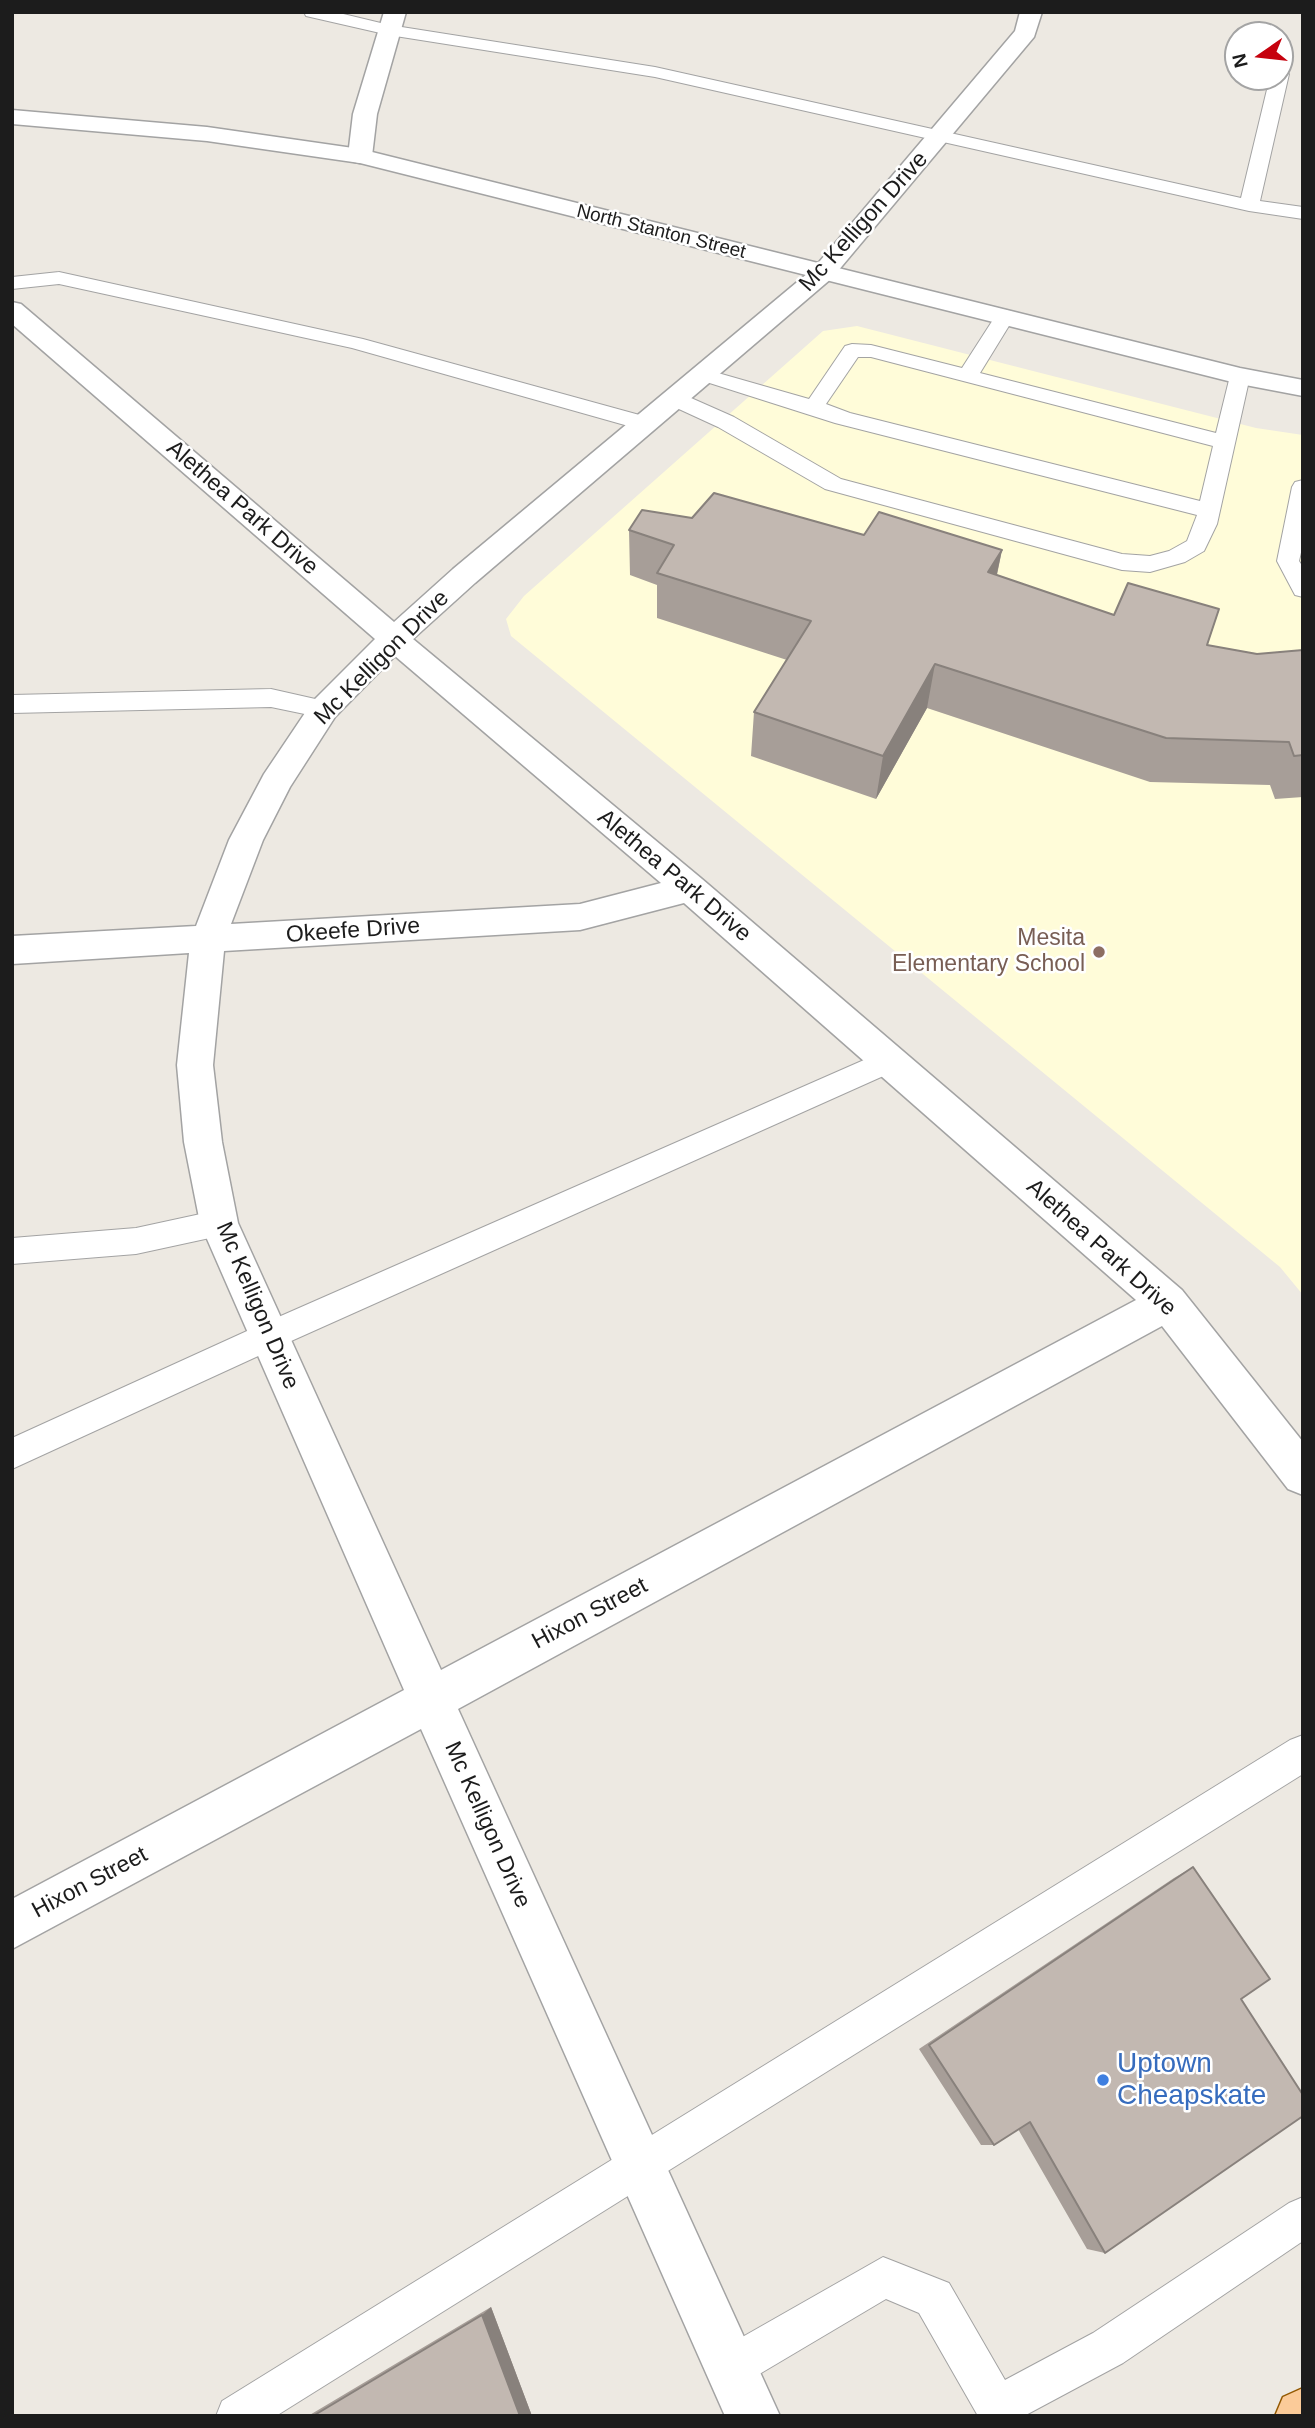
<!DOCTYPE html>
<html>
<head>
<meta charset="utf-8">
<style>
  body { margin:0 }
  #map { position:relative; width:1315px; height:2428px; overflow:hidden; background:#ede9e2; font-family:Arial,sans-serif }
  canvas { display:block }
  .frame { position:absolute; inset:0; border:14px solid #1c1c1c; pointer-events:none }
  .north { position:absolute; left:1224px; top:21px; width:70px; height:70px; box-sizing:border-box; background:#fff; border:2px solid #a4a4a4; border-radius:50%; rotate:256deg; font-size:19px; font-weight:700; line-height:28px; text-align:center; color:#1c1c1c }
  .north::after { content:''; display:block; margin:auto; width:24px; height:32px; background:#c6020e; clip-path:polygon(50% 0,100% 100%,50% 72%,0 100%) }
</style>
</head>
<body>
<div id="map">
<canvas width="1315" height="2428"></canvas>
<div class="frame"></div>
<div class="north">N</div>
</div>
<script>
const ctx = document.querySelector('canvas').getContext('2d');
ctx.lineJoin = 'round';
function paint(path, color) {
  ctx.fillStyle = color;
  ctx.fill(path, 'evenodd');
}
function shape(rows) {
  const path = new Path2D();
  for (const r of rows) {
    path.moveTo(r[0], r[1]);
    for (let i = 2; i < r.length; i += 2) path.lineTo(r[i], r[i + 1]);
  }
  return path;
}
function trace(path, color, width, dash) {
  ctx.strokeStyle = color;
  ctx.lineWidth = width;
  ctx.lineCap = dash ? 'butt' : 'round';
  ctx.setLineDash(dash || []);
  ctx.stroke(path);
}
function drawText(font, color, halo, rows, align = 'center') {
  ctx.font = font + ' Arial,sans-serif';
  ctx.lineWidth = 5;
  ctx.setLineDash([]);
  ctx.textBaseline = 'middle';
  ctx.strokeStyle = halo;
  ctx.fillStyle = color;
  for (const [text, x, y, turn = 0] of rows) {
    ctx.save();
    ctx.translate(x, y);
    ctx.rotate((+turn || 0) * Math.PI / 180);
    ctx.textAlign = isNaN(turn) ? turn : align;
    if (halo) ctx.strokeText(text, 0, 0);
    ctx.fillText(text, 0, 0);
    ctx.restore();
  }
}
paint(shape([
  [857,326,1256,428,1303,435,1303,1295,1280,1267,511,636,506,619,524,596,823,331]
]), '#fffcd9');
const service = shape([
  [304,12,335,12,389,25,655,67,1241,198,1270,77,1280,77,1280,69,1289,74,1260,201,1303,207,1303,219,1249,211,655,77,389,35,306,16,304,12],
  [59,272,363,339,654,419,657,424,654,429,646,431,352,348,59,284,12,289,12,277,59,272],
  [1005,310,1012,312,1015,316,980,373,1216,433,1230,376,1233,371,1247,371,1250,376,1217,524,1204,551,1185,562,1150,572,1122,570,825,489,718,427,668,404,664,399,668,394,675,392,682,394,734,417,841,479,1122,554,1150,556,1169,551,1187,541,1197,515,835,423,697,379,694,375,697,371,704,369,809,399,845,346,852,344,871,345,962,368,998,312,1005,310],
  [858,357,871,357,1213,446,1200,501,850,413,826,404,858,357],
  [1303,480,1303,544,1299,561,1303,567,1303,597,1295,595,1277,561,1292,487,1295,482,1303,480],
  [271,689,333,703,336,709,333,715,324,718,271,707,12,713,12,695,271,689],
  [889,1049,899,1053,903,1061,899,1069,280,1346,12,1469,12,1438,258,1326,889,1049],
  [219,1210,230,1214,234,1223,230,1232,219,1236,136,1254,12,1264,12,1238,136,1228,219,1210],
  [1303,1735,1303,1774,276,2416,216,2416,222,2401,1290,1740,1303,1735],
  [1303,2197,1303,2241,1123,2363,1024,2416,978,2416,919,2313,886,2299,746,2382,731,2388,716,2382,710,2367,716,2352,883,2257,949,2283,1005,2380,1093,2333,1289,2203,1303,2197]
]);
const minor = shape([
  [384,12,406,12,377,114,372,156,369,161,360,163,351,161,348,156,353,114,384,12],
  [1020,12,1042,12,1034,37,832,278,475,583,413,639,702,879,1182,1290,1303,1442,1303,1495,1288,1489,1162,1326,458,1709,780,2416,725,2416,421,1729,12,1949,12,1899,404,1690,200,1223,184,1142,177,1065,189,953,12,964,12,936,196,926,229,840,264,774,313,701,375,639,12,324,12,302,21,304,394,622,453,569,814,268,1015,31,1020,12],
  [395,656,661,883,580,904,231,924,263,840,290,787,335,717,395,656],
  [684,903,1136,1300,441,1670,238,1223,222,1142,213,1065,224,951,580,930,684,903]
]);
const tertiary = shape([
  [12,110,207,127,360,149,1240,368,1303,380,1303,396,1240,384,360,163,207,141,12,124,12,110]
]);
const primary = shape([
  [1303,2388,1303,2416,1275,2416,1283,2397,1303,2388]
]);
trace(service, '#a3a3a3', 2);
trace(minor, '#a3a3a3', 3);
trace(tertiary, '#a3a3a3', 3);
trace(primary, '#935901', 3);
paint(service, '#fff');
paint(minor, '#fff');
paint(tertiary, '#fff');
paint(primary, '#fbcb99');
paint(shape([
  [692,518,1002,550,997,575,1114,615,1207,645,1257,654,1303,650,1303,797,1275,799,1270,785,1150,782,927,708,876,799,751,756,754,712,787,660,657,618,657,585,630,575,629,530],
  [1193,1867,1241,1999,1105,2253,1087,2249,1018,2129,994,2145,981,2145,919,2049,1174,1878],
  [491,2307,532,2416,308,2416]
]), '#a79e98');
paint(shape([
  [1002,550,992,596,988,572],
  [935,664,927,708,876,799,883,756],
  [491,2307,532,2416,520,2416,482,2315]
]), '#88817c');
const building = shape([
  [714,493,864,535,879,512,1002,550,988,572,1114,615,1128,583,1219,609,1207,645,1257,654,1303,650,1303,755,1294,756,1289,742,1166,738,935,664,883,756,754,712,811,621,657,573,674,545,629,530,642,510,692,518,714,493],
  [1193,1867,1270,1979,1241,1999,1303,2095,1303,2116,1105,2253,1030,2122,994,2145,929,2045,1193,1867],
  [482,2315,520,2416,313,2416,482,2315]
]);
paint(building, '#c2b8b1');
trace(building, '#88817c', 2);
for (const [x, y, r, color] of [
  [1099,952,7,"#8d6e63"],
  [1103,2080,7,"#3f7fe0"]
]) {
  const dot = new Path2D();
  dot.arc(x, y, r, 0, 2 * Math.PI);
  ctx.fillStyle = color;
  ctx.fill(dot);
  trace(dot, '#fff', 2.5);
}
drawText('19px', '#1c1c1c', '#fff', [
  ["North Stanton Street",661,232,14]
]);
drawText('23px', '#1c1c1c', '#fff', [
  ["Mc Kelligon Drive",864,222,-48],
  ["Alethea Park Drive",242,508,41],
  ["Mc Kelligon Drive",382,658,-45],
  ["Alethea Park Drive",674,876,40],
  ["Okeefe Drive",353,931,-4],
  ["Alethea Park Drive",1101,1248,42],
  ["Mc Kelligon Drive",257,1306,67],
  ["Hixon Street",590,1614,-28],
  ["Mc Kelligon Drive",487,1825,66],
  ["Hixon Street",90,1883,-28]
]);
drawText('23px', '#785e54', '#fff', [
  ["Mesita",1085,939],
  ["Elementary School",1085,965]
], 'right');
drawText('28px', '#366cbe', '#fff', [
  ["Uptown",1117,2064],
  ["Cheapskate",1117,2096]
], 'left');
</script>
</body>
</html>
